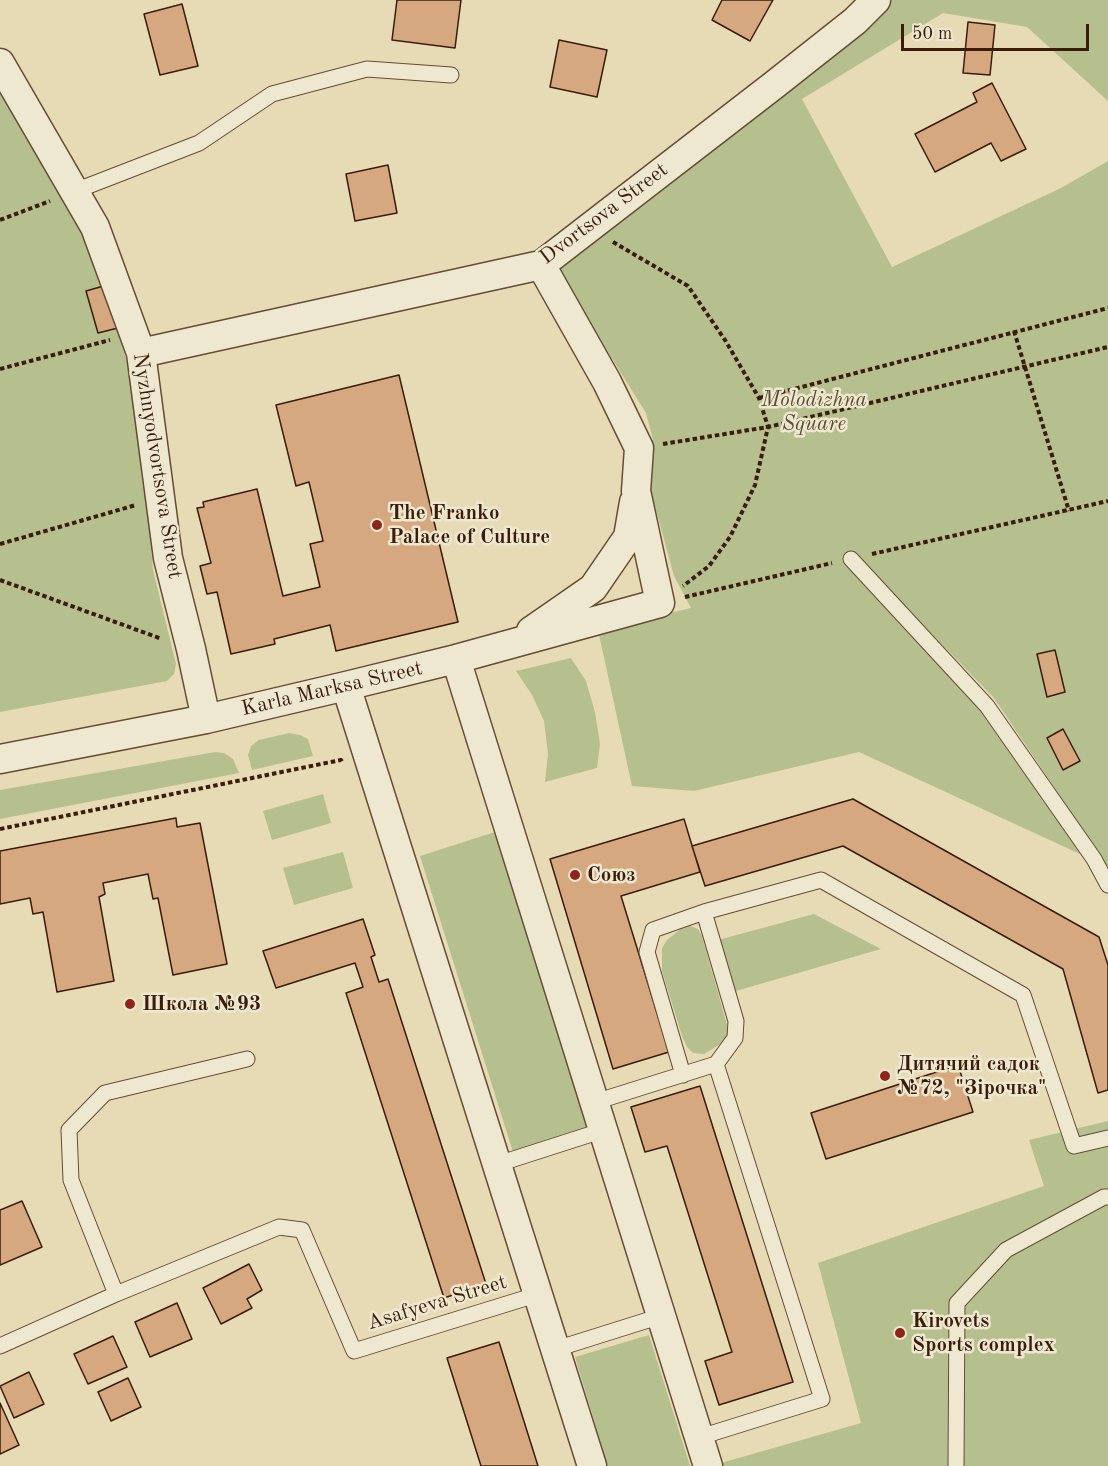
<!DOCTYPE html>
<html>
<head>
<meta charset="utf-8">
<style>
  body { margin:0 }
  #map { position:relative; width:1108px; height:1466px; overflow:hidden; background:#e7dbb6; font-family:"Old Standard TT",serif }
  canvas { display:block }
  .scale { position:absolute; left:901px; top:24px; width:188px; height:27px; box-sizing:border-box; border:3px solid #3a1c09; border-top:0; padding-left:8px; font-size:18px; line-height:21px; white-space:nowrap; color:#3a1c09; -webkit-text-stroke:4px #efe8d0; paint-order:stroke }
</style>
</head>
<body>
<div id="map">
<canvas width="1108" height="1466"></canvas>
<div class="scale">50 m</div>
</div>
<script>
const ctx = document.querySelector('canvas').getContext('2d');
ctx.lineJoin = 'round';
function paint(path, color) {
  ctx.fillStyle = color;
  ctx.fill(path, 'evenodd');
}
function shape(rows) {
  const path = new Path2D();
  for (const r of rows) {
    path.moveTo(r[0], r[1]);
    for (let i = 2; i < r.length; i += 2) path.lineTo(r[i], r[i + 1]);
  }
  return path;
}
function trace(path, color, width, dash) {
  ctx.strokeStyle = color;
  ctx.lineWidth = width;
  ctx.lineCap = dash ? 'butt' : 'round';
  ctx.setLineDash(dash || []);
  ctx.stroke(path);
}
function drawText(font, color, halo, rows, align = 'center') {
  ctx.font = font + ' "Old Standard TT",serif';
  ctx.lineWidth = 5;
  ctx.setLineDash([]);
  ctx.textBaseline = 'middle';
  ctx.strokeStyle = halo;
  ctx.fillStyle = color;
  for (const [text, x, y, turn = 0] of rows) {
    ctx.save();
    ctx.translate(x, y);
    ctx.rotate((+turn || 0) * Math.PI / 180);
    ctx.textAlign = isNaN(turn) ? turn : align;
    if (halo) ctx.strokeText(text, 0, 0);
    ctx.fillText(text, 0, 0);
    ctx.restore();
  }
}
paint(shape([
  [891,0,1108,0,1108,101,1027,27,943,13,802,99,892,267,1061,188,1108,161,1108,867,994,698,868,568,854,572,980,710,1082,855,859,752,694,791,632,786,598,630,691,608,674,576,650,488,653,440,646,413,554,266,863,28],
  [0,89,93,254,139,400,153,570,176,664,174,674,167,681,0,712],
  [571,658,586,681,595,712,600,744,597,768,545,782,548,754,544,721,532,695,516,671],
  [289,733,300,735,308,739,313,756,252,770,248,755,251,746,259,740],
  [215,752,224,753,233,759,239,773,0,819,0,790],
  [323,794,331,823,272,840,263,811],
  [498,831,592,1128,513,1152,420,856],
  [343,852,353,888,294,905,283,868],
  [814,914,881,949,736,991,718,940],
  [690,926,698,929,702,936,729,1032,727,1040,704,1054,693,1053,687,1047,682,1036,662,971,662,948,667,940,683,927],
  [1108,1121,1108,1466,722,1466,721,1463,861,1423,818,1263,1044,1186,1029,1140],
  [649,1335,690,1466,608,1466,575,1357]
]), '#b6c08e');
const building = shape([
  [397,0,461,0,455,48,392,40,397,0],
  [722,0,773,0,750,41,712,20,722,0],
  [182,4,198,66,160,75,144,14,182,4],
  [968,22,995,25,990,75,963,73,968,22],
  [559,40,607,50,597,97,550,87,559,40],
  [992,83,1026,149,1001,161,991,143,935,172,915,134,977,102,973,93,992,83],
  [388,165,397,213,355,221,346,174,388,165],
  [107,285,118,328,98,333,86,291,107,285],
  [399,375,458,622,336,651,330,625,274,639,275,644,231,654,217,592,207,594,200,566,211,563,197,508,204,507,203,502,257,489,283,596,320,587,310,544,323,541,309,482,296,486,276,405,399,375],
  [1055,650,1065,692,1047,697,1037,654,1055,650],
  [1063,729,1080,761,1063,770,1047,738,1063,729],
  [853,799,1099,937,1108,965,1108,1090,1098,1093,1063,969,843,846,705,886,692,846,853,799],
  [176,818,177,827,200,823,227,964,173,975,158,898,153,899,148,874,103,883,105,894,99,897,114,981,57,992,43,912,33,914,30,898,0,904,0,851,176,818],
  [684,819,700,872,621,896,669,1052,613,1069,550,859,684,819],
  [363,919,375,955,371,957,379,982,388,979,486,1284,444,1298,346,993,363,987,355,963,276,988,263,951,363,919],
  [958,1065,973,1112,826,1159,811,1113,958,1065],
  [700,1086,793,1382,719,1405,705,1361,732,1352,667,1146,645,1152,631,1107,700,1086],
  [22,1201,42,1247,0,1265,0,1210,22,1201],
  [249,1264,262,1290,247,1299,252,1308,221,1324,203,1288,249,1264],
  [177,1303,192,1339,150,1357,135,1322,177,1303],
  [113,1336,127,1367,88,1384,74,1354,113,1336],
  [499,1342,538,1466,481,1466,447,1358,499,1342],
  [29,1372,44,1404,14,1418,0,1386,29,1372],
  [128,1378,141,1407,111,1421,98,1392,128,1378],
  [0,1403,19,1445,0,1454,0,1403]
]);
paint(building, '#d6a87f');
trace(building, '#3a1c09', 1.5);
const service = shape([
  [75,191,199,143,272,94,367,69,451,75],
  [851,559,987,706,1094,859,1108,885],
  [704,912,821,880,1023,995,1074,1146,1108,1138],
  [683,1075,647,952,653,930,704,912,736,1021,735,1038,716,1064],
  [595,1102,716,1064,822,1399,700,1437],
  [498,1164,604,1130],
  [116,1294,279,1227,302,1230,354,1351,539,1294],
  [0,1346,116,1294,71,1180,69,1130,105,1093,247,1059],
  [556,1349,661,1316],
  [956,1466,957,1303,1006,1250,1104,1197,1108,1197]
]);
const minor = shape([
  [0,63,95,227,141,353,168,558,191,649,206,719],
  [141,353,541,265,774,85,855,21,876,0],
  [531,631,593,588,628,537,634,502],
  [456,659,708,1466],
  [346,686,592,1466],
  [0,759,206,719,346,686,456,659,660,603,636,491,639,448,607,382,541,265]
]);
trace(service, '#654c34', 17);
trace(minor, '#654c34', 31);
trace(shape([
  [0,220,50,201],
  [613,242,688,286,725,340,759,398,768,427,755,485,730,537,709,566,683,586],
  [1014,331,1069,511],
  [0,369,110,340],
  [759,398,1108,308],
  [663,444,768,427,1108,347],
  [0,544,136,505],
  [872,554,1108,501],
  [0,580,162,639],
  [685,597,832,563],
  [0,829,341,760,342,762]
]), '#3a1c09', 4, [4.5, 3]);
trace(service, '#efe8d0', 15);
trace(minor, '#efe8d0', 28);
for (const [x, y, r, color] of [
  [377,525,6,"#8f2418"],
  [575,875,6,"#8f2418"],
  [130,1004,6,"#8f2418"],
  [885,1076,6,"#8f2418"],
  [900,1333,6,"#8f2418"]
]) {
  const dot = new Path2D();
  dot.arc(x, y, r, 0, 2 * Math.PI);
  ctx.fillStyle = color;
  ctx.fill(dot);
  trace(dot, '#efe8d0', 2);
}
drawText('21px', '#3a1c09', '#efe8d0', [
  ["Dvortsova Street",604,214,-37],
  ["Nyzhnyodvortsova Street",157,466,81],
  ["Karla Marksa Street",332,689,-13],
  ["Asafyeva Street",437,1303,-17]
]);
drawText('italic 21px', '#5f4d31', '#efe8d0', [
  ["Molodizhna",814,400],
  ["Square",814,424]
]);
drawText('bold 21px', '#3a1c09', '#efe8d0', [
  ["The Franko",389,513],
  ["Palace of Culture",389,537],
  ["Союз",587,875],
  ["Школа №93",142,1004],
  ["Дитячий садок",897,1064],
  ["№72, \"Зірочка\"",897,1088],
  ["Kirovets",912,1321],
  ["Sports complex",912,1345]
], 'left');
</script>
</body>
</html>
